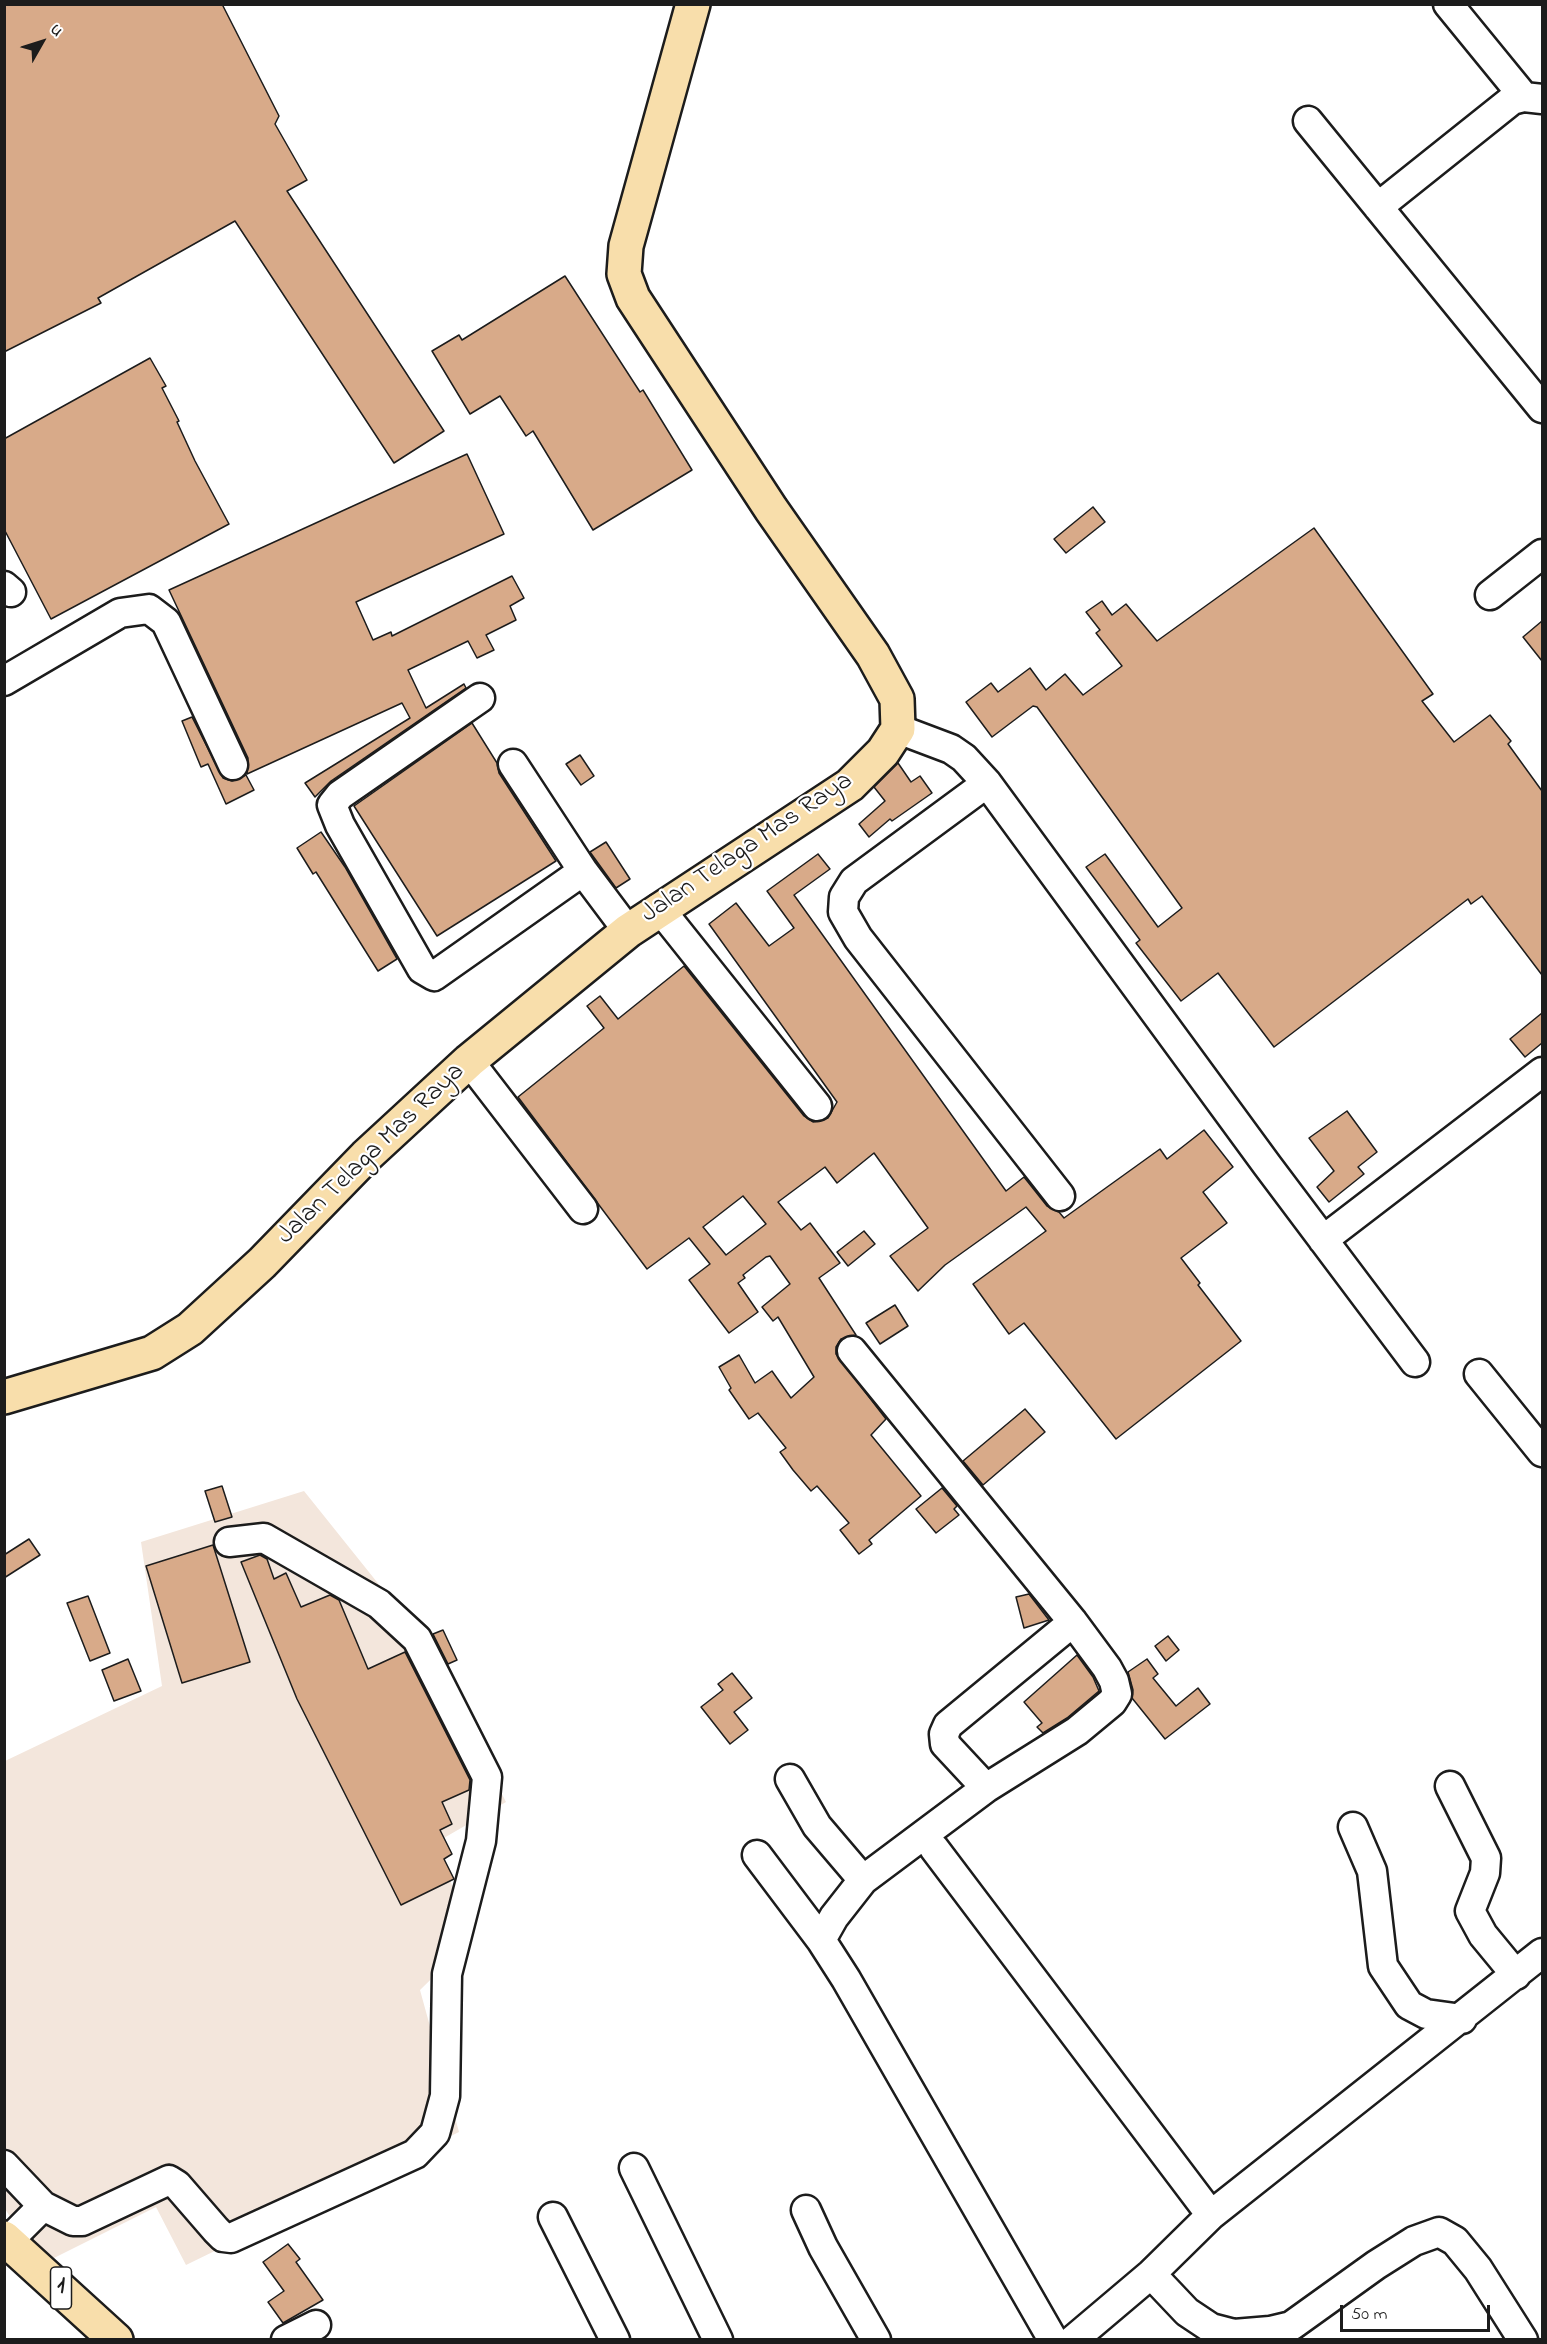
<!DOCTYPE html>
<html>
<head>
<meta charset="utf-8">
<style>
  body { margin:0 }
  #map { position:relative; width:1547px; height:2344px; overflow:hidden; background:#fff; font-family:"Indie Flower",sans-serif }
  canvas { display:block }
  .frame { position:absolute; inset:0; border:6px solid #1c1c1c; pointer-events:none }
  .north { position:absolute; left:12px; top:12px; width:60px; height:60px; -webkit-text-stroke:4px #fff; paint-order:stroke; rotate:51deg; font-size:16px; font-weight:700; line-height:24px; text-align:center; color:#1c1c1c }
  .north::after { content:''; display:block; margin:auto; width:21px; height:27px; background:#1c1c1c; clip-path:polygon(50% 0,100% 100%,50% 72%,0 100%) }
  .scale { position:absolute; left:1340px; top:2305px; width:150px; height:27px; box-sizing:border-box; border:3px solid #1c1c1c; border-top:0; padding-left:8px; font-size:18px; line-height:21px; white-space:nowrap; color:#1c1c1c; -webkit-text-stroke:4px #fff; paint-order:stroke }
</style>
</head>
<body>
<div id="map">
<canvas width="1547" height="2344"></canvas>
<div class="frame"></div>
<div class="north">U</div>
<div class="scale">50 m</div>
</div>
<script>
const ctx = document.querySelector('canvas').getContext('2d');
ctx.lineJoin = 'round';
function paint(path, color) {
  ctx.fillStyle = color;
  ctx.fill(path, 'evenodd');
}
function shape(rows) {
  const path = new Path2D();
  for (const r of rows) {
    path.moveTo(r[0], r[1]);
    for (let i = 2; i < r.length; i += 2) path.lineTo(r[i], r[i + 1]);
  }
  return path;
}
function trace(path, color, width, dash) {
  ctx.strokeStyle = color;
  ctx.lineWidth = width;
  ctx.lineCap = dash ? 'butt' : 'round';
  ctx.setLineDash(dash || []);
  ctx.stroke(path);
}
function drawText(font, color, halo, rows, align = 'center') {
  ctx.font = font + ' "Indie Flower",sans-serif';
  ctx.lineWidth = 4.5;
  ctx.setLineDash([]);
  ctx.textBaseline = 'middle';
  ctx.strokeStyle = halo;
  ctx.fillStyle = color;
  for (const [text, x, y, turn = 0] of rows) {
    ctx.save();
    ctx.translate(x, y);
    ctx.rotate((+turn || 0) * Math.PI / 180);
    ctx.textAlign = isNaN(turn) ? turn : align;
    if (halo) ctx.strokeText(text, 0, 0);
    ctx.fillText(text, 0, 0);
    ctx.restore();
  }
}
paint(shape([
  [304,1491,421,1637,506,1802,437,1842,471,1940,420,1990,459,2132,186,2265,156,2207,42,2264,5,2209,5,1761,162,1686,141,1542]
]), '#f3e6dc');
const building = shape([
  [4,4,222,4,279,116,275,124,307,180,287,191,444,431,394,463,235,221,98,298,101,303,4,352,4,4],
  [565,276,640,392,643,390,692,470,593,530,533,431,526,436,500,396,470,414,432,351,459,335,462,340,565,276],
  [150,358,166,386,162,388,179,421,177,422,195,461,229,524,51,619,4,529,4,439,150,358],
  [467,454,504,534,356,602,373,640,391,632,392,636,512,576,524,598,510,606,516,620,486,635,494,650,477,658,468,641,408,670,426,708,464,684,466,688,331,781,315,797,305,783,410,718,402,703,247,774,248,758,169,590,467,454],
  [1093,507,1105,522,1066,553,1054,539,1093,507],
  [1314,528,1433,694,1422,701,1454,742,1490,715,1511,741,1508,744,1542,791,1542,975,1482,896,1471,904,1468,899,1274,1047,1218,973,1181,1001,1136,943,1140,940,1086,867,1105,854,1158,927,1182,908,1037,707,1033,706,992,737,966,702,991,683,998,692,1030,668,1046,690,1065,674,1083,695,1122,666,1096,633,1100,630,1086,612,1102,601,1112,615,1126,604,1157,641,1314,528],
  [1542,621,1542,661,1523,637,1542,621],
  [192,717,223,778,232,781,246,775,254,790,226,804,208,764,201,767,182,721,192,717],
  [472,723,497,763,499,773,556,861,437,936,354,806,472,723],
  [580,755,594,776,581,785,566,764,580,755],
  [898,763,911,782,920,776,932,793,892,821,890,819,869,837,859,824,885,801,874,787,898,763],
  [321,832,345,867,397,959,378,971,316,872,313,874,297,848,321,832],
  [606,842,630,879,616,888,590,852,606,842],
  [818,854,830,869,794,895,1006,1191,1024,1177,1047,1206,1059,1212,1064,1218,1160,1149,1167,1159,1204,1130,1233,1167,1203,1192,1227,1223,1181,1258,1200,1283,1198,1285,1241,1341,1116,1439,1024,1323,1009,1334,973,1284,1046,1231,1026,1207,945,1265,918,1291,890,1256,928,1228,874,1153,837,1183,825,1167,778,1202,801,1230,810,1223,840,1263,819,1278,856,1335,841,1339,836,1347,836,1354,886,1419,871,1435,921,1496,869,1540,872,1544,859,1554,840,1530,849,1523,817,1486,811,1491,793,1470,780,1452,786,1448,758,1413,749,1419,729,1390,731,1388,719,1367,739,1355,755,1383,772,1371,791,1398,814,1377,778,1317,773,1321,762,1307,790,1284,770,1256,766,1257,743,1275,745,1278,738,1283,758,1312,729,1333,689,1280,710,1264,689,1238,647,1269,518,1097,604,1028,587,1006,600,996,618,1019,684,966,804,1116,813,1122,828,1118,837,1102,709,924,736,903,769,946,794,928,767,891,818,854],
  [743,1196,766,1224,726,1255,703,1227,743,1196],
  [1542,1013,1542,1043,1525,1057,1510,1039,1542,1013],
  [1347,1111,1377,1152,1358,1167,1364,1174,1329,1202,1317,1187,1334,1171,1309,1138,1347,1111],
  [864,1231,875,1244,848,1266,837,1252,864,1231],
  [895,1305,908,1326,880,1344,866,1323,895,1305],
  [1025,1409,1045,1432,983,1485,963,1461,1025,1409],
  [222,1486,232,1517,215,1522,205,1491,222,1486],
  [942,1488,957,1506,954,1509,959,1515,936,1533,916,1509,942,1488],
  [29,1539,40,1555,4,1578,4,1555,29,1539],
  [213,1545,250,1662,182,1683,146,1566,213,1545],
  [260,1555,267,1559,274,1579,286,1573,301,1607,330,1595,339,1600,368,1669,405,1652,470,1780,469,1790,442,1802,452,1824,440,1830,452,1854,444,1859,454,1879,401,1905,297,1699,241,1562,260,1555],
  [1029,1594,1049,1620,1024,1628,1016,1597,1029,1594],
  [88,1596,110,1653,90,1661,67,1603,88,1596],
  [443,1630,457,1660,448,1664,433,1634,443,1630],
  [1168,1636,1179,1650,1166,1661,1155,1646,1168,1636],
  [1077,1655,1093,1677,1099,1691,1067,1718,1043,1733,1037,1727,1042,1723,1024,1702,1077,1655],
  [128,1659,141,1691,114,1701,102,1670,128,1659],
  [1147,1659,1158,1674,1153,1678,1176,1706,1198,1688,1210,1704,1165,1739,1132,1698,1133,1690,1128,1672,1147,1659],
  [732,1673,752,1698,734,1712,748,1730,730,1744,701,1707,723,1690,718,1684,732,1673],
  [288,2244,300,2259,296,2262,323,2300,283,2323,268,2302,284,2291,263,2262,288,2244]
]);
paint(building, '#d8aa89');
trace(building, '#1c1c1c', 1.5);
const minor = shape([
  [1448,4,1524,97],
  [1308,121,1542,408],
  [1378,207,1512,100,1524,97,1542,99],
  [4,586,11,592],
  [1490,595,1542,554],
  [4,681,120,613,149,609,166,622,233,765],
  [480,698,340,795,332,805,340,825,422,969,434,976,583,871],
  [898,729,951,749,964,758,987,783,1267,1165,1415,1362],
  [513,764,583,871,628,931],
  [987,783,854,881,844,897,843,912,858,938,1060,1196],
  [659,908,817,1106],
  [469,1061,583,1209],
  [1323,1240,1542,1072],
  [1479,1374,1542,1452],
  [790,1779,817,1826,863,1880],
  [1450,1786,1486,1858,1485,1873,1470,1911,1483,1935,1516,1975],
  [986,1788,945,1744,944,1734,948,1725,1073,1622],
  [1353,1827,1372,1871,1383,1966,1409,2005,1426,2014,1462,2019],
  [934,1848,1211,2215],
  [757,1855,821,1940,846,1979,1053,2340],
  [821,1940,834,1917,863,1880,986,1788,1077,1731,1112,1702,1117,1694,1114,1681,1107,1668,1073,1622,852,1351],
  [4,2165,43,2206],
  [634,2168,718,2340],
  [806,2210,823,2247,876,2340],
  [553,2217,615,2340],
  [9,2240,43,2206,73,2221,82,2221,169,2180,177,2185,216,2230,223,2237,231,2238,415,2154,435,2133,445,2096,447,1974,481,1841,487,1777,417,1639,379,1604,264,1538,229,1542],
  [1151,2274,1187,2312,1211,2328,1234,2334,1270,2331,1291,2326,1376,2265,1414,2241,1439,2232,1455,2241,1478,2269,1523,2340],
  [286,2340,316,2325],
  [1073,2340,1151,2274,1211,2215,1542,1953]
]);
const major = shape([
  [4,1397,152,1353,190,1329,262,1263,366,1156,469,1061,628,931,850,785,883,752,898,729,897,699,873,655,771,509,633,298,624,274,626,246,693,4]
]);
const highway = shape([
  [4,2238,116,2340]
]);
trace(minor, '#1c1c1c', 33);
trace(major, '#1c1c1c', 38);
trace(highway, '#1c1c1c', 38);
trace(minor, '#fff', 28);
trace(major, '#f8deab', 33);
trace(highway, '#f8deab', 33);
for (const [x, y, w] of [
  [61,2288,21]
]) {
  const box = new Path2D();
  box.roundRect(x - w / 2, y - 21, w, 42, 4.5);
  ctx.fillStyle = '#fff';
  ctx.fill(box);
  trace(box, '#1c1c1c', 1.5);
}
drawText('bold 24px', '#1c1c1c', null, [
  ["1",61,2288]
]);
drawText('26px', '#1c1c1c', '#fff', [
  ["Jalan Telaga Mas Raya",748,849,-34],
  ["Jalan Telaga Mas Raya",372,1155,-44]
]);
</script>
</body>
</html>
